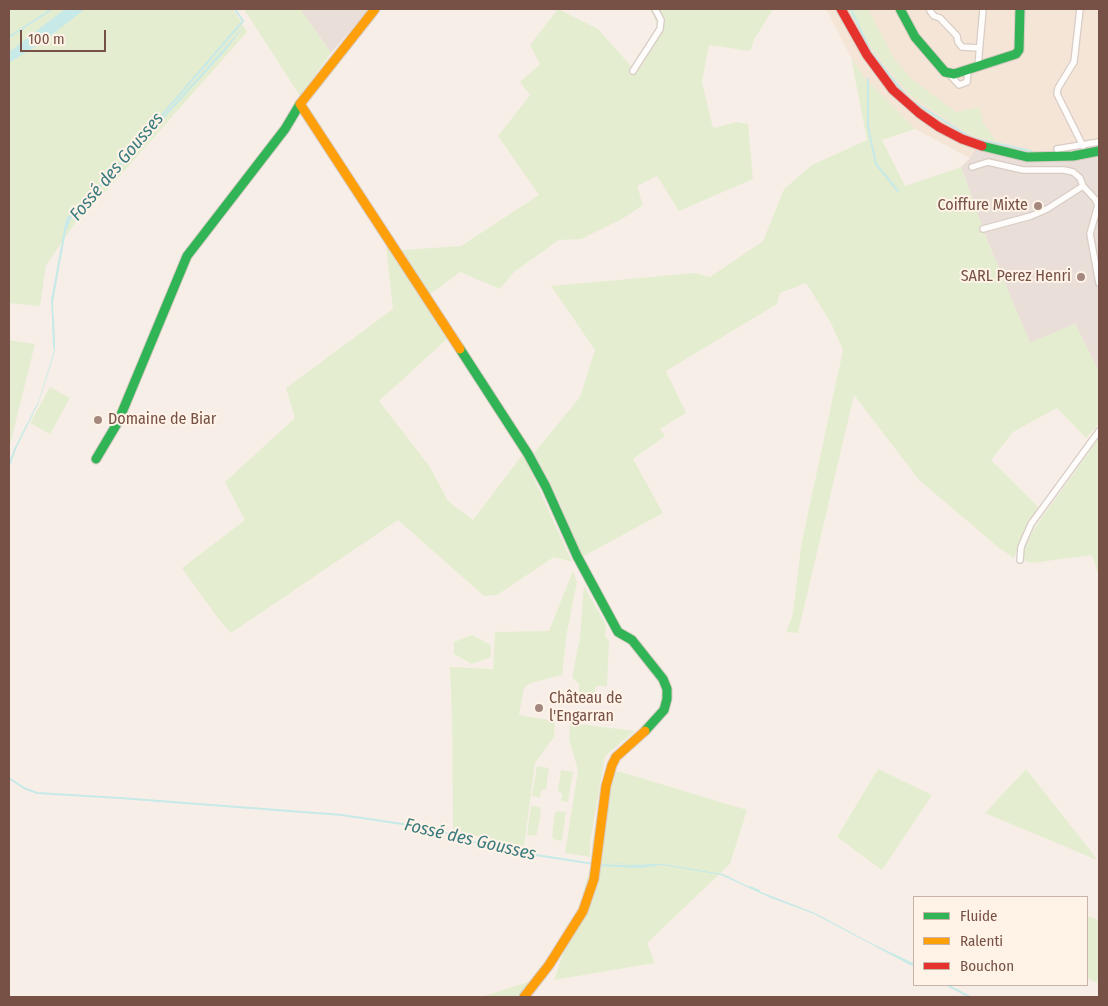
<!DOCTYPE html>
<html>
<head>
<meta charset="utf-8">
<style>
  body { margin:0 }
  #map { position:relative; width:1108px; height:1006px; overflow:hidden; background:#f7efe7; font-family:"Fira Sans Condensed",sans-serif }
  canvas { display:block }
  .frame { position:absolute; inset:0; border:10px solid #775145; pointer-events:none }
  .legend { position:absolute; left:913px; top:896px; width:175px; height:90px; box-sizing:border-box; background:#fff3e8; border:1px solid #c9b2a7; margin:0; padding:6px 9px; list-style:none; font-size:15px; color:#775145 }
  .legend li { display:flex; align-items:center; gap:10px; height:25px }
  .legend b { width:25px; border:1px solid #c9b2a7 }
  .scale { position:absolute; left:20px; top:30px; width:86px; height:22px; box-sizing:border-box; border:2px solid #775145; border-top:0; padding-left:6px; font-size:15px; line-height:18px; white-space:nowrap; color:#775145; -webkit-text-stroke:4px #fff3e8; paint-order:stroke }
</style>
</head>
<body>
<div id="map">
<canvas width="1108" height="1006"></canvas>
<div class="frame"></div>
<ul class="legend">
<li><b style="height:6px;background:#30b455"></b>Fluide</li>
<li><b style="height:6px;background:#ff9f0a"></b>Ralenti</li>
<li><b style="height:6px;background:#e5322d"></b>Bouchon</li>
</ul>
<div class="scale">100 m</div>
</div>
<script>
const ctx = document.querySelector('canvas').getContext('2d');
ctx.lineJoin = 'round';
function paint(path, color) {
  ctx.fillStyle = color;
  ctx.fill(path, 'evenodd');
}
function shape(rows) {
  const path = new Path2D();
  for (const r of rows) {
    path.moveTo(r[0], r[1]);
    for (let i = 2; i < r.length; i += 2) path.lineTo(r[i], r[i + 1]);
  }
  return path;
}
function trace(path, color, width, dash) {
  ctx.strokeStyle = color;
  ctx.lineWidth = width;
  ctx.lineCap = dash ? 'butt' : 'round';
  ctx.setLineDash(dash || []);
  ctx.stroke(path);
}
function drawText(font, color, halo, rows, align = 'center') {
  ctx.font = font + ' "Fira Sans Condensed",sans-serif';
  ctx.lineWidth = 4;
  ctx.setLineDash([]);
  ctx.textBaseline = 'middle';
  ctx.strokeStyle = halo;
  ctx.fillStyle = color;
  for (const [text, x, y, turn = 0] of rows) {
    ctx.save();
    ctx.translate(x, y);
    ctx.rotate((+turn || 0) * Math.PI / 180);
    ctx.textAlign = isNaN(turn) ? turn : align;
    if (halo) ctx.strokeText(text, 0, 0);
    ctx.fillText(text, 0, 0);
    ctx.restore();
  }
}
paint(shape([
  [826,9,1099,9,1099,152,970,158,915,129,863,77,851,57]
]), '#f5e5d7');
paint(shape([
  [300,9,369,9,331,53],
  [976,149,1024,161,1099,152,1099,372,1075,324,1030,344,984,233,961,167,970,158]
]), '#eadfd8');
paint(shape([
  [9,9,233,9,247,32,109,188,76,222,46,265,40,306,9,303],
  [244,9,300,9,331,53,300,96],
  [558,9,598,29,631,66,658,26,650,9,773,9,754,40,750,51,709,45,702,82,713,128,737,122,748,124,753,179,679,211,657,176,637,186,643,205,622,219,581,239,559,240,514,272,500,289,460,272,428,296,402,250,461,246,539,195,498,136,530,95,520,82,540,64,530,45],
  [848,9,868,9,895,60,913,80,956,112,980,107,983,123,996,141,972,136,911,96,874,52],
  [851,57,864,77,915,129,882,140,905,186,961,167,984,233,1030,343,1075,324,1099,372,1099,424,1086,438,1057,408,1013,432,991,460,1039,508,1029,520,1014,558,998,547,919,480,854,395,798,633,786,632,793,614,801,546,843,350,831,323,806,283,780,293,777,304,666,371,686,413,660,429,665,436,633,459,663,513,582,557,557,496,534,453,580,397,595,350,551,286,695,273,710,277,763,241,784,189,812,165,867,140],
  [386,245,447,339,379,401,430,467,448,501,473,520,523,454,572,562,554,557,497,595,484,596,398,520,231,633,220,621,182,568,245,520,225,482,295,418,286,388,393,309],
  [9,340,35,344,9,449],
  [50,387,70,398,50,434,30,423],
  [1099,438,1099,577,1092,555,1032,563,1023,560,1024,546,1035,527],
  [573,571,577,582,567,632,562,675,531,683,524,688,519,715,555,721,554,737,535,763,524,846,482,838,453,829,452,719,450,667,493,669,495,632,549,631],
  [584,586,606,625,605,636,609,641,607,686,596,686,594,695,579,692,579,684,572,677,580,638],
  [472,635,491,645,491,657,472,664,454,654,454,642],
  [570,723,635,731,605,756,590,843,590,857,565,853,578,770,569,740],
  [537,766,549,768,546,789,541,791,540,798,532,796],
  [878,769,932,795,882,870,837,837],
  [1026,769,1090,850,1097,860,985,813],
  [561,770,573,772,568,802,561,801,562,794,558,791],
  [604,771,621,772,747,810,730,864,647,943,655,963,554,980,579,908,592,860,592,844],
  [531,806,539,807,541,811,537,834,534,836,527,835],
  [558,811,566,812,562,841,555,840,552,837,555,813],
  [1087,916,1099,920,1099,969,1097,983,1087,978],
  [528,982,538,989,529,997,481,997]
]), '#e5edd0');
paint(shape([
  [65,9,85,9,44,41,9,63,9,52],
  [245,25,226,50,157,126,105,183,84,201,68,220,53,302,55,351,39,402,15,451,13,451,39,400,54,351,51,300,66,219,81,202,105,179,106,180],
  [599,860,631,865,663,864,723,874,756,890,815,913,869,942,913,963,914,967,814,914,771,898,721,875,662,865,633,866]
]), '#c7e9e8');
trace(shape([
  [851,9,871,52,909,99,972,138,1031,151],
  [9,37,52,9],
  [868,79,868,127,876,164,898,191],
  [105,181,243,21,235,9],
  [66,229,70,218,95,192],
  [53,317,54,347],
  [9,466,15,449],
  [9,778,24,788,37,793,120,798,342,815,429,828,497,849,594,864],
  [599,865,637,867,656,865],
  [750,887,759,891],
  [947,985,970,997]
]), '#c7e9e8', 2);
const street = shape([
  [930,9,930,11,934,16,940,18,957,36,958,42,962,47,979,48],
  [1080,9,1074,62,1058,88,1057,94,1083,146],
  [978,66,983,9],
  [633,71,660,29,661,20,655,9],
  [949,74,959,85,967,82,968,70],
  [1057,149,1099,142],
  [972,167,988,162,1023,170,1064,170,1073,172,1080,178,1083,186,1095,199,1098,205],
  [1098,205,1090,234,1099,283],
  [983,229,1031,216,1047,209,1083,186],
  [1020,560,1021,547,1031,524,1099,431]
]);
const fast = shape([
  [900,9,915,37,945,72,954,74,1016,54,1019,50,1020,9],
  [982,146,1027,157,1073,156,1099,151],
  [460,349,528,454,546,487,577,556,618,632,632,640,663,679,667,689,667,699,664,710,645,731],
  [96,459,118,422,187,256,285,129,300,104]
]);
const slow = shape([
  [375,9,300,104,460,349],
  [524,997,549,965,583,911,594,879,606,786,612,765,616,757,645,731]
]);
const jam = shape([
  [841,9,867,55,893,90,919,113,939,127,962,139,982,146]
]);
trace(street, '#d8ccc5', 8);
trace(fast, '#d7cac3', 11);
trace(slow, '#d7cac3', 11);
trace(jam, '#d7cac3', 11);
trace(street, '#fefdfb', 5.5);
trace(fast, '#30b455', 9);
trace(slow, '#ff9f0a', 9);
trace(jam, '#e5322d', 9);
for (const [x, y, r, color] of [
  [1038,206,5,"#a4887e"],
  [1081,277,5,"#a4887e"],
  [98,420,5,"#a4887e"],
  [539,708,5,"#a4887e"]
]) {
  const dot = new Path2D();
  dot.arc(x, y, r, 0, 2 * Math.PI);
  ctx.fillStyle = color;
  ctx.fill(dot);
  trace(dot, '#fff3e8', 2);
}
drawText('16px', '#775145', '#fff3e8', [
  ["Coiffure Mixte",1028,206],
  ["SARL Perez Henri",1071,277],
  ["Domaine de Biar",108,420,"left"],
  ["Château de",549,699,"left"],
  ["l'Engarran",549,717,"left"]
], 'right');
drawText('italic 18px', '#387a7e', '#fff3e8', [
  ["Fossé des Gousses",117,167,-50],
  ["Fossé des Gousses",470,840,13]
]);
</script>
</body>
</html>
